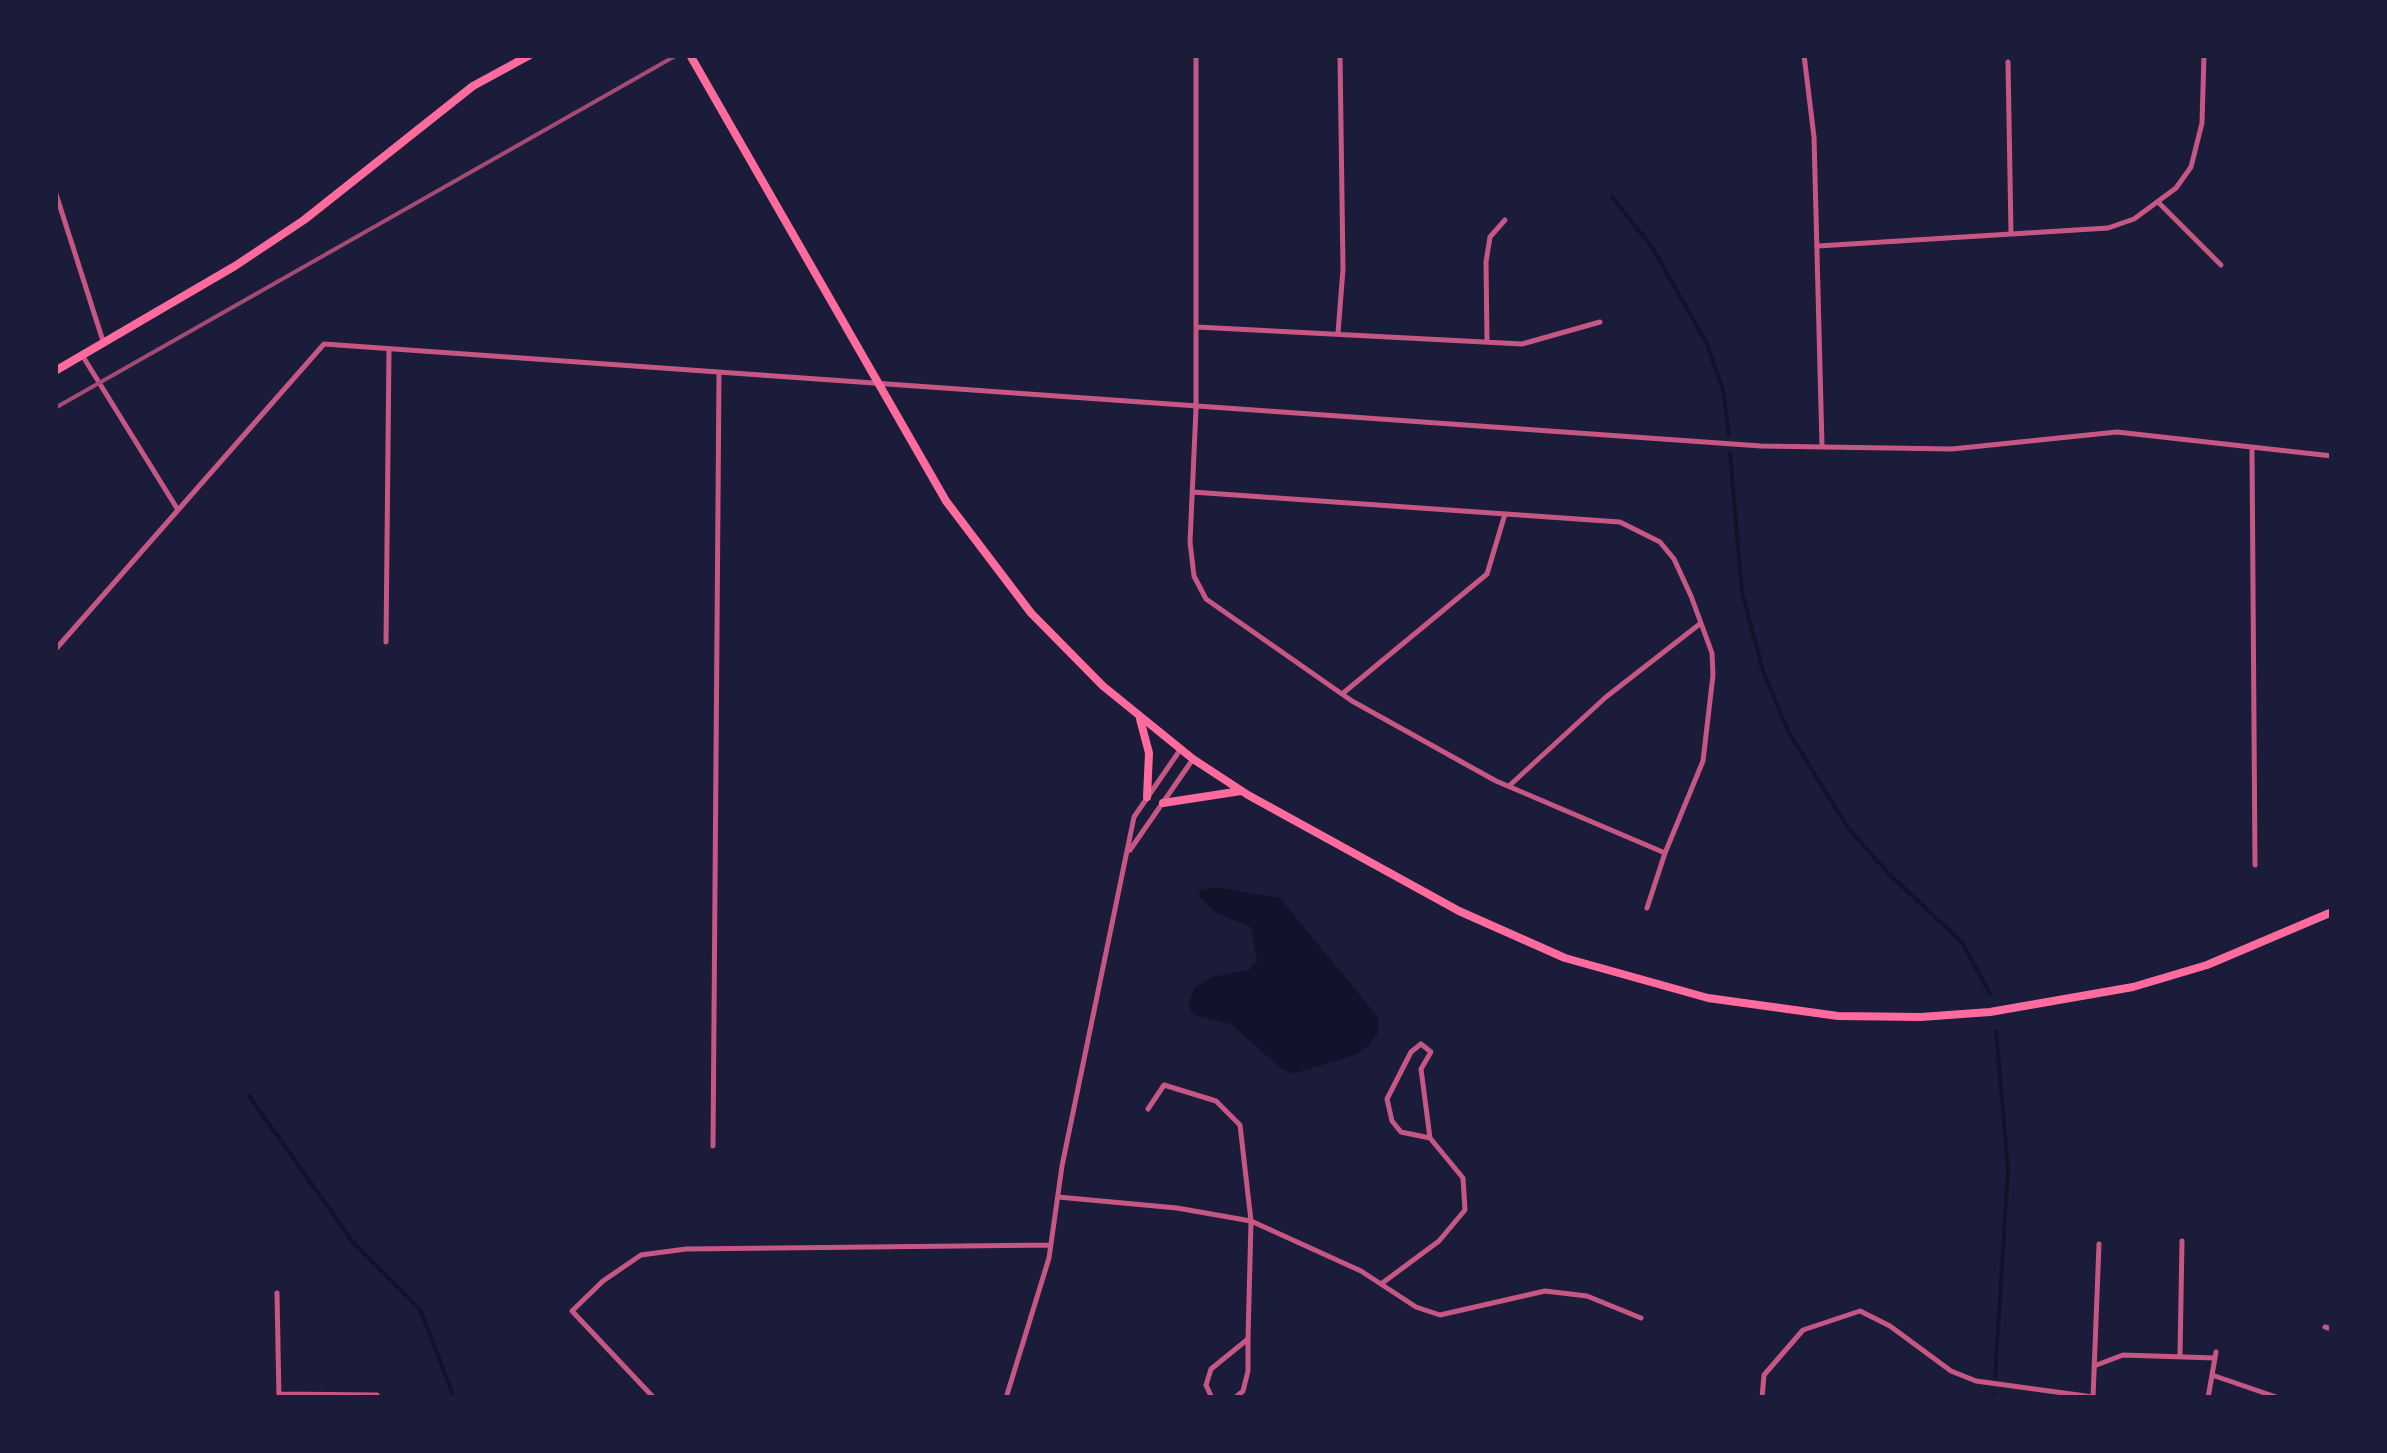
<!DOCTYPE html>
<html>
<head>
<meta charset="utf-8">
<style>
  body { margin:0 }
  #map { position:relative; width:2387px; height:1453px; overflow:hidden; background:#1b1b3a; font-family:Overpass,sans-serif }
  canvas { display:block }
  .frame { position:absolute; inset:0; border:58px solid #1b1b3a; pointer-events:none }
</style>
</head>
<body>
<div id="map">
<canvas width="2387" height="1453"></canvas>
<div class="frame"></div>
</div>
<script>
const ctx = document.querySelector('canvas').getContext('2d');
ctx.lineJoin = 'round';
function paint(path, color) {
  ctx.fillStyle = color;
  ctx.fill(path, 'evenodd');
}
function shape(rows) {
  const path = new Path2D();
  for (const r of rows) {
    path.moveTo(r[0], r[1]);
    for (let i = 2; i < r.length; i += 2) path.lineTo(r[i], r[i + 1]);
  }
  return path;
}
function trace(path, color, width, dash) {
  ctx.strokeStyle = color;
  ctx.lineWidth = width;
  ctx.lineCap = dash ? 'butt' : 'round';
  ctx.setLineDash(dash || []);
  ctx.stroke(path);
}
paint(shape([
  [1215,887,1280,898,1378,1017,1378,1033,1368,1046,1355,1055,1293,1074,1279,1067,1231,1024,1194,1015,1188,1005,1195,987,1212,977,1249,970,1257,961,1251,927,1216,913,1199,896,1200,891]
]), '#12122b');
trace(shape([
  [1612,197,1652,247,1707,344,1723,390,1729,435],
  [1730,453,1742,592,1763,671,1788,731,1848,828,1891,876,1962,942,1990,994],
  [249,1096,353,1242,421,1311,454,1398],
  [1995,1377,2008,1169,1996,1031],
  [1994,1398,1994,1395]
]), '#12122b', 4);
trace(shape([
  [1196,55,1196,409,1190,542,1194,576,1206,599,1352,701,1496,781,1665,853],
  [1804,55,1814,137,1822,446],
  [2008,62,2011,234],
  [55,191,103,341],
  [2159,203,2221,265],
  [1818,246,2108,228,2134,219,2176,188,2191,167,2202,123,2204,55],
  [1197,327,1522,344,1600,322],
  [1338,333,1343,269,1340,55],
  [1487,341,1486,262,1490,237,1505,220],
  [82,355,178,510],
  [2252,449,2255,865],
  [1192,492,1620,522,1660,542,1674,559,1691,596,1712,653,1713,675,1703,761,1665,853,1647,908],
  [386,642,389,349],
  [55,650,324,344,1761,446,1952,449,2117,432,2332,456],
  [1342,694,1487,574,1505,514],
  [1509,786,1606,697,1701,623],
  [1130,850,1193,759],
  [1421,1044,1431,1052,1421,1069,1430,1138,1401,1132,1392,1121,1387,1099,1411,1052,1421,1044],
  [1148,1109,1164,1085,1216,1101,1240,1125,1251,1221,1248,1339],
  [713,1146,719,374],
  [1058,1197,1177,1208,1251,1221,1361,1271,1416,1307,1440,1315,1545,1291,1587,1296,1641,1318],
  [1381,1284,1439,1241,1465,1210,1463,1178,1430,1138],
  [277,1293,279,1398],
  [2325,1327,2332,1329],
  [2180,1355,2182,1241],
  [2094,1366,2123,1355,2215,1358],
  [2212,1375,2279,1398],
  [279,1394,377,1395],
  [654,1398,572,1311,603,1281,641,1255,686,1249,1051,1245],
  [1006,1398,1049,1258,1062,1166,1134,817,1180,750],
  [1212,1398,1206,1385,1211,1369,1248,1339,1248,1371,1243,1391,1235,1398],
  [1762,1398,1764,1375,1803,1330,1860,1311,1890,1326,1951,1371,1976,1381,2093,1397],
  [2093,1398,2099,1244],
  [2208,1398,2216,1352]
]), '#c65784', 5);
trace(shape([
  [690,55,946,501,1031,613,1103,686,1193,759,1248,795,1459,911,1565,958,1708,998,1838,1016,1921,1017,1990,1012,2133,987,2207,965,2332,912],
  [55,371,235,266,304,220,473,86,530,55],
  [1140,719,1149,753,1147,797],
  [1163,803,1241,791]
]), '#ff6b9d', 8);
trace(shape([
  [55,408,677,55]
]), '#a44b75', 4);
</script>
</body>
</html>
